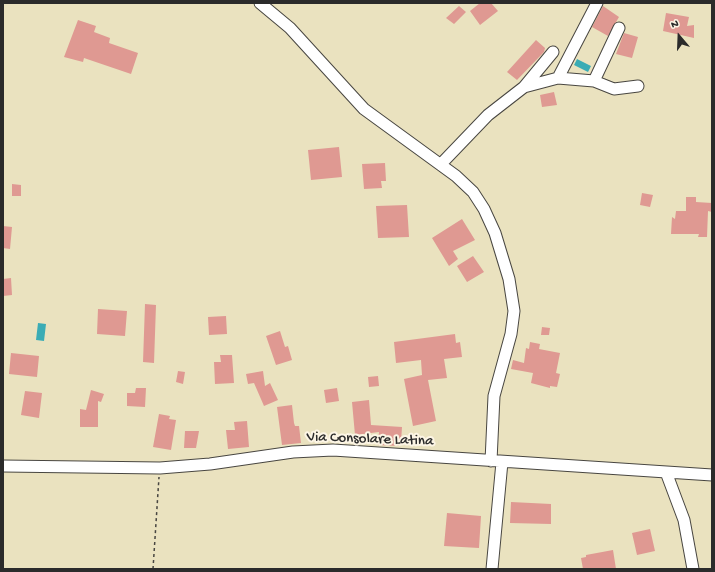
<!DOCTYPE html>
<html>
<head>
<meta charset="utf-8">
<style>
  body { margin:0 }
  #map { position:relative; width:715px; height:572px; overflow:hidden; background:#eae2bf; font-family:"Gochi Hand",sans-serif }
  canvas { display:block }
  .frame { position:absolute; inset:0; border:4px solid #2b2b2b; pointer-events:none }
  .north { position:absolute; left:659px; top:16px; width:40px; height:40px; -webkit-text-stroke:3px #fcf5e5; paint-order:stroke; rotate:341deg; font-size:11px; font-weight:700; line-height:16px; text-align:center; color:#2b2b2b }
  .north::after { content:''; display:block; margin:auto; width:14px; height:18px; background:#2b2b2b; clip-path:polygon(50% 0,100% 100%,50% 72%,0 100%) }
</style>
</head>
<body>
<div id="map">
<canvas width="715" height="572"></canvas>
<div class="frame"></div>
<div class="north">N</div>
</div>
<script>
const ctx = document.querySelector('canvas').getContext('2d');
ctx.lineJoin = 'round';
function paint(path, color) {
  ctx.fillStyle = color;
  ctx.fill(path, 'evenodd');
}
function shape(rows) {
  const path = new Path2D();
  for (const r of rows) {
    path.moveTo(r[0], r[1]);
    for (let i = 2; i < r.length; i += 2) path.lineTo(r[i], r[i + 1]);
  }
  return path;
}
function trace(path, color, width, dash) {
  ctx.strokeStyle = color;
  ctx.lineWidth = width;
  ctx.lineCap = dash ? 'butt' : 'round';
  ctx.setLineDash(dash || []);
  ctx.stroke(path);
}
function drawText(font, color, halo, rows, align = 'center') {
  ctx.font = font + ' "Gochi Hand",sans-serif';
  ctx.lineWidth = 4;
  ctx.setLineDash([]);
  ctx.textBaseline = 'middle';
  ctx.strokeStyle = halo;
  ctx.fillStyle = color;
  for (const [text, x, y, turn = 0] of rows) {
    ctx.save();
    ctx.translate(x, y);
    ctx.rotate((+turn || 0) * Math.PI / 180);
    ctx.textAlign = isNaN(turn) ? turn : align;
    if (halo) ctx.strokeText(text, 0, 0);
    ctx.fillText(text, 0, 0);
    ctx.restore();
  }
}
paint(shape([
  [577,59,591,66,588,72,574,65],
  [38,323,46,324,44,341,36,340]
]), '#3bacb5');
paint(shape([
  [480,3,491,3,498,11,480,25,470,11],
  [459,6,466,12,454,24,446,18],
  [603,6,619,17,608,36,592,27],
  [666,13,689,17,687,26,694,25,694,38,663,31],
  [78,20,96,26,94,32,110,38,109,43,138,53,131,74,84,58,83,62,64,57],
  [624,33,638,37,632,58,616,54],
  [536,40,545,48,544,52,517,80,507,72],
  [554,92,557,105,542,107,540,95],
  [339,147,342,177,311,180,308,150],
  [385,163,386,181,381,181,382,188,364,189,362,164],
  [12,184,21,185,21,196,12,196],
  [642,193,653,195,650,207,640,205],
  [686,197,696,197,696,202,712,203,712,212,708,211,707,237,698,237,699,234,671,234,672,217,675,219,676,211,686,211],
  [407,205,409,237,378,238,376,206],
  [462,219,475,240,453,251,458,259,449,266,432,238],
  [3,226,12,227,10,249,3,248],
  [473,256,484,272,467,282,457,266],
  [11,278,12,295,3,296,3,279],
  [145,304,156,305,154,363,143,362],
  [98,309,127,311,125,336,97,334],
  [226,316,227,334,209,335,208,317],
  [542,327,550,328,549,335,541,335],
  [280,331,285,347,288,346,292,360,276,365,266,336],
  [455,334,456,343,460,342,462,357,444,359,447,378,428,380,436,421,413,426,404,379,422,375,421,360,396,363,394,342],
  [530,342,540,344,539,349,560,353,556,373,560,374,557,387,550,386,550,388,531,383,533,373,511,369,513,360,524,363,526,348,529,349],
  [11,353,39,356,37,377,9,374],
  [220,355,232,355,234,383,215,384,214,362,221,362],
  [178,371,185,372,183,384,176,382],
  [263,371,265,386,270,383,278,400,264,406,254,383,248,384,246,374],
  [378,376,379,386,369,387,368,377],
  [136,388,146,388,145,407,127,406,127,393,135,393],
  [337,388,339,401,326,403,324,390],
  [91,390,104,394,101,402,98,401,98,427,80,427,80,409,86,410],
  [25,391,42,393,39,418,21,415],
  [369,400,371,425,402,427,401,442,399,442,399,446,378,445,379,432,355,435,352,402],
  [292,405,294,423,295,426,299,426,301,443,282,445,277,407],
  [159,414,170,416,169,419,176,420,171,450,153,447],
  [247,421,249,447,228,449,226,430,235,430,234,422],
  [185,431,199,431,196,448,184,448],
  [511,502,551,504,551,524,510,523],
  [447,513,481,516,479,548,444,546],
  [650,529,655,551,637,555,632,533],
  [613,550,616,569,583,569,581,558,586,557,586,555]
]), '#df9992');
const minor = shape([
  [260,3,290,28,364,109,456,176,473,192,484,209,495,233,509,279,514,311,511,334,494,396,491,461],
  [558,78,597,3],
  [594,81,614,89,638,86],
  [524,87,553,52],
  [441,164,488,115,524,87,558,78,594,81,619,28],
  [3,466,160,468,210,464,293,452,333,450,712,475],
  [666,472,684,520,693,569],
  [492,569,502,462]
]);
trace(minor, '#484641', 13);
trace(shape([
  [153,569,159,477]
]), '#484641', 1.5, [3, 3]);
trace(minor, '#fff', 11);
drawText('15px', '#2b2b2b', '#fcf5e5', [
  ["Via Consolare Latina",370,440,2]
]);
</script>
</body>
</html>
